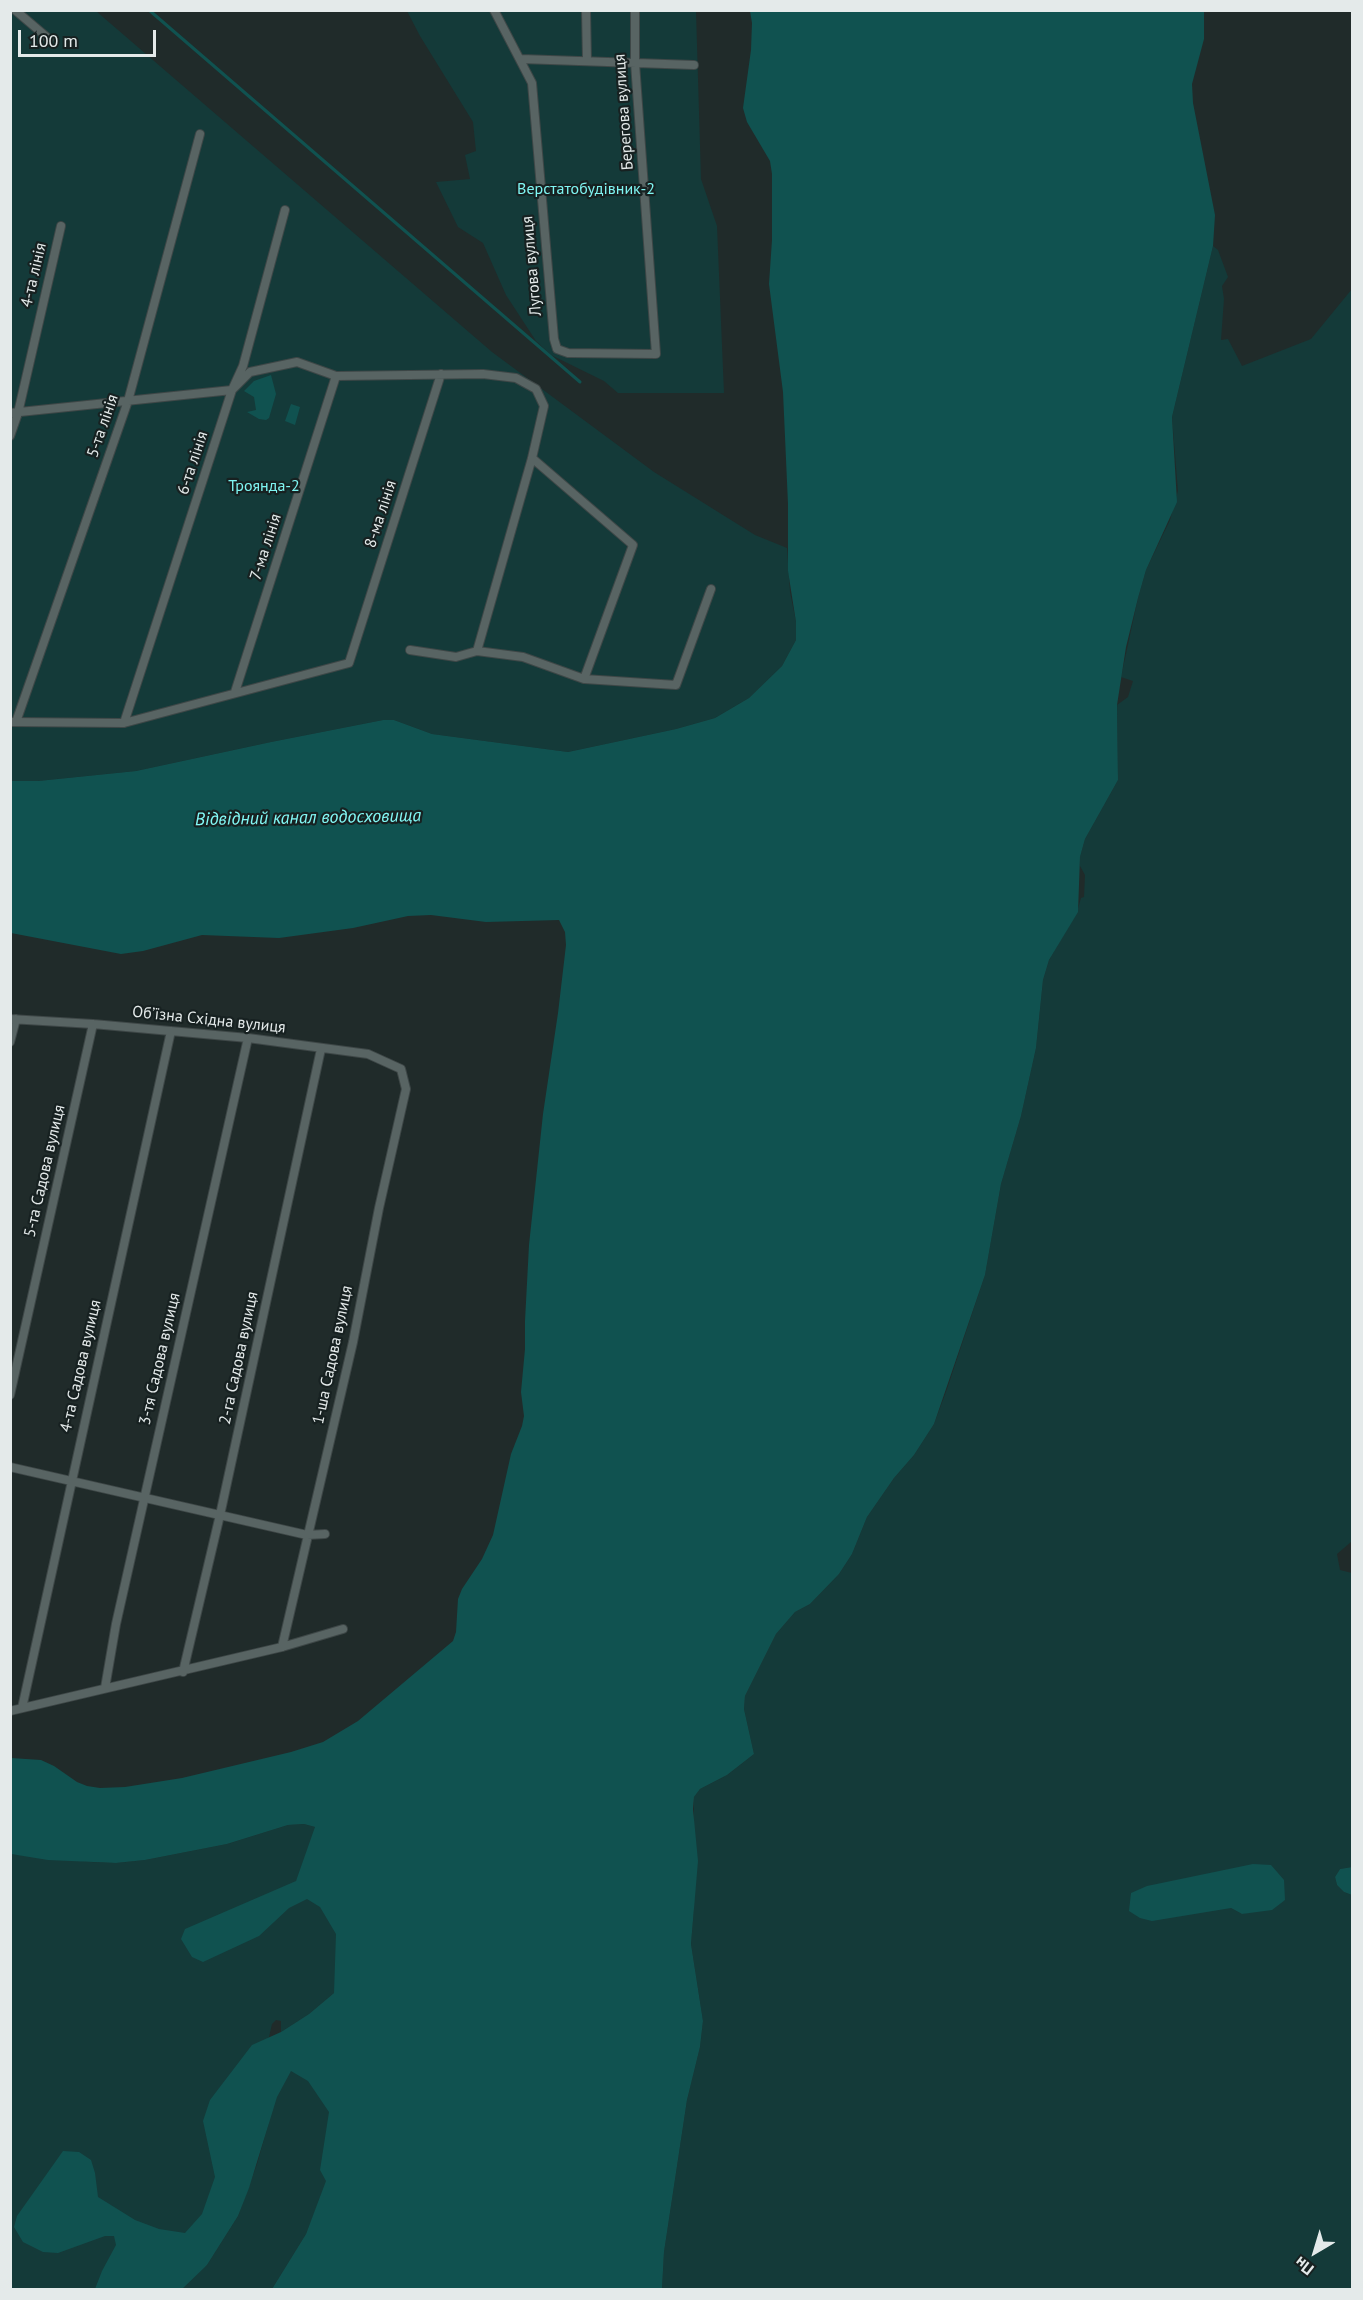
<!DOCTYPE html>
<html>
<head>
<meta charset="utf-8">
<style>
  body { margin:0 }
  #map { position:relative; width:1363px; height:2300px; overflow:hidden; background:#202b2a; font-family:"PT Sans",sans-serif }
  canvas { display:block }
  .frame { position:absolute; inset:0; border:12px solid #e4eaea; pointer-events:none }
  .north { position:absolute; left:1285px; top:2222px; width:60px; height:60px; -webkit-text-stroke:4px #172121; paint-order:stroke; rotate:218deg; font-size:16px; font-weight:700; line-height:24px; text-align:center; color:#e4eaea }
  .north::after { content:''; display:block; margin:auto; width:21px; height:27px; background:#e4eaea; clip-path:polygon(50% 0,100% 100%,50% 72%,0 100%) }
  .scale { position:absolute; left:18px; top:30px; width:138px; height:27px; box-sizing:border-box; border:3px solid #e4eaea; border-top:0; padding-left:8px; font-size:18px; line-height:21px; white-space:nowrap; color:#e4eaea; -webkit-text-stroke:4px #172121; paint-order:stroke }
</style>
</head>
<body>
<div id="map">
<canvas width="1363" height="2300"></canvas>
<div class="frame"></div>
<div class="north">Пн</div>
<div class="scale">100 m</div>
</div>
<script>
const ctx = document.querySelector('canvas').getContext('2d');
ctx.lineJoin = 'round';
function paint(path, color) {
  ctx.fillStyle = color;
  ctx.fill(path, 'evenodd');
}
function shape(rows) {
  const path = new Path2D();
  for (const r of rows) {
    path.moveTo(r[0], r[1]);
    for (let i = 2; i < r.length; i += 2) path.lineTo(r[i], r[i + 1]);
  }
  return path;
}
function trace(path, color, width, dash) {
  ctx.strokeStyle = color;
  ctx.lineWidth = width;
  ctx.lineCap = dash ? 'butt' : 'round';
  ctx.setLineDash(dash || []);
  ctx.stroke(path);
}
function drawText(font, color, halo, rows, align = 'center') {
  ctx.font = font + ' "PT Sans",sans-serif';
  ctx.lineWidth = 4.5;
  ctx.setLineDash([]);
  ctx.textBaseline = 'middle';
  ctx.strokeStyle = halo;
  ctx.fillStyle = color;
  for (const [text, x, y, turn = 0] of rows) {
    ctx.save();
    ctx.translate(x, y);
    ctx.rotate((+turn || 0) * Math.PI / 180);
    ctx.textAlign = isNaN(turn) ? turn : align;
    if (halo) ctx.strokeText(text, 0, 0);
    ctx.fillText(text, 0, 0);
    ctx.restore();
  }
}
paint(shape([
  [11,11,96,11,492,352,654,472,755,535,787,548,790,592,796,622,796,640,782,666,749,698,715,718,676,729,568,752,432,734,394,720,383,720,271,742,136,771,38,781,11,781],
  [407,11,696,11,701,179,717,226,724,393,618,393,604,381,551,355,536,341,506,295,483,243,458,227,436,182,470,179,465,155,476,151,473,122,420,36],
  [1213,246,1218,250,1228,277,1222,286,1224,299,1221,340,1228,339,1242,366,1311,339,1352,289,1352,1542,1351,1542,1337,1554,1340,1570,1352,1573,1352,1867,1340,1869,1335,1877,1337,1885,1344,1892,1352,1895,1352,2289,662,2290,664,2252,687,2100,700,2047,703,2021,691,1944,694,1909,694,1797,700,1789,727,1775,754,1754,744,1709,745,1696,776,1634,795,1612,810,1604,839,1574,852,1554,867,1517,894,1478,914,1455,934,1424,947,1389,985,1275,1001,1184,1021,1116,1036,1048,1043,980,1049,960,1077,912,1081,898,1084,897,1085,875,1080,866,1080,857,1085,839,1118,780,1117,705,1128,697,1133,681,1121,677,1138,598,1146,570,1170,520,1178,491,1172,417],
  [1285,1900,1242,1914,1231,1908,1170,1917],
  [304,1824,322,1829,329,1835,332,1843,328,1852,296,1881,277,1903,238,1916,228,1922,238,1924,249,1914,258,1913,267,1916,275,1913,290,1903,311,1877,325,1866,335,1854,337,1873,339,1879,346,1886,382,1885,390,1892,400,1914,405,1933,403,1947,386,1981,377,1994,360,2003,334,1993,309,2014,281,2032,281,2021,276,2020,272,2024,269,2037,247,2079,245,2088,251,2110,247,2141,236,2182,209,2239,192,2261,177,2271,158,2273,142,2265,130,2232,126,2226,117,2222,74,2230,64,2237,67,2239,81,2239,109,2229,115,2228,119,2230,127,2241,131,2273,137,2282,145,2287,157,2287,188,2278,207,2265,238,2216,257,2164,269,2122,267,2092,273,2061,283,2053,299,2045,356,2032,362,2036,363,2045,338,2155,306,2234,272,2289,11,2290,11,1854,91,1862,116,1863,145,1860,227,1844,288,1825]
]), '#143a39');
paint(shape([
  [750,11,1204,11,1204,39,1192,84,1193,103,1215,215,1213,246,1172,417,1177,502,1146,570,1138,598,1126,647,1117,705,1118,780,1085,839,1080,857,1078,912,1049,960,1043,980,1036,1048,1021,1116,1001,1184,985,1275,934,1424,914,1455,894,1478,867,1517,852,1554,839,1574,810,1604,795,1612,776,1634,745,1696,744,1709,754,1754,727,1775,700,1789,694,1797,693,1809,698,1861,691,1944,703,2021,700,2047,687,2100,664,2252,662,2289,272,2289,306,2234,326,2181,320,2170,329,2112,308,2081,291,2071,277,2097,249,2188,238,2216,207,2265,182,2289,95,2289,102,2271,116,2245,114,2236,105,2236,58,2253,43,2252,23,2242,14,2227,17,2216,63,2151,79,2152,91,2160,95,2173,98,2197,135,2220,159,2229,185,2233,202,2214,215,2177,203,2121,210,2100,252,2045,281,2032,309,2014,334,1993,336,1934,320,1907,307,1899,289,1908,259,1936,203,1962,192,1957,181,1939,185,1929,296,1881,315,1827,304,1824,288,1825,227,1844,145,1860,116,1863,48,1860,11,1854,11,1758,41,1760,54,1766,77,1782,87,1786,100,1788,125,1787,182,1778,291,1752,323,1742,358,1721,453,1641,456,1632,458,1599,462,1589,482,1559,493,1535,511,1454,522,1426,524,1416,521,1392,525,1349,525,1321,529,1245,543,1114,558,1013,566,945,565,932,559,920,486,922,431,915,408,916,353,928,279,938,202,935,143,951,121,954,11,933,11,781,38,781,136,771,271,742,383,720,394,720,432,734,568,752,676,729,715,718,749,698,782,666,796,640,796,622,788,571,788,504,783,392,769,284,772,240,772,174,770,161,747,122,743,108,751,50,752,23],
  [271,375,276,394,269,418,266,420,259,419,247,412,256,410,254,397,244,391,254,381],
  [291,404,300,407,295,425,285,421],
  [1253,1864,1271,1865,1284,1880,1285,1900,1272,1910,1242,1914,1231,1908,1152,1921,1140,1918,1129,1911,1131,1893,1147,1886],
  [1352,1867,1352,1895,1344,1892,1337,1885,1335,1877,1340,1869]
]), '#105250');
trace(shape([
  [149,10,580,382]
]), '#105250', 3);
const street = shape([
  [15,10,49,39],
  [494,10,532,83,554,339,557,349,568,353,656,354,635,63,635,10],
  [586,10,587,61],
  [521,59,694,65],
  [10,413,232,390,250,372,297,362,336,376,483,374,516,378,536,389,544,406,532,458,477,651],
  [10,436,18,413,61,226],
  [532,458,633,545,584,679],
  [410,650,456,657,477,651,523,657,584,679,676,685,711,589],
  [235,692,336,376],
  [10,722,124,723,349,663,441,374],
  [16,722,128,401,200,134],
  [124,723,232,390,243,366,285,210],
  [10,1019,93,1024,248,1038,368,1054,401,1069,406,1089,379,1208,353,1342,282,1647],
  [10,1042,16,1019],
  [10,1395,93,1024],
  [10,1467,307,1535,325,1534],
  [183,1672,220,1515,321,1049],
  [105,1688,116,1624,248,1038],
  [22,1708,171,1031],
  [10,1711,282,1647,343,1629]
]);
trace(street, '#3e4747', 10);
trace(street, '#586463', 8);
drawText('16px', '#e4eaea', '#172121', [
  ["Берегова вулиця",624,112,-94],
  ["Лугова вулиця",532,266,-95],
  ["4-та лінія",34,275,-77],
  ["5-та лінія",103,426,-71],
  ["6-та лінія",193,463,-72],
  ["8-ма лінія",381,514,-72],
  ["7-ма лінія",266,547,-72],
  ["Обʼїзна Східна вулиця",209,1020,6],
  ["5-та Садова вулиця",45,1171,-77],
  ["1-ша Садова вулиця",333,1355,-78],
  ["2-га Садова вулиця",239,1358,-78],
  ["3-тя Садова вулиця",160,1359,-77],
  ["4-та Садова вулиця",81,1366,-77]
]);
drawText('16px', '#7ff5f2', '#172121', [
  ["Верстатобудівник-2",586,189],
  ["Троянда-2",264,486]
]);
drawText('italic 18px', '#83f9f6', '#172121', [
  ["Відвідний канал водосховища",308,818,-1]
]);
</script>
</body>
</html>
